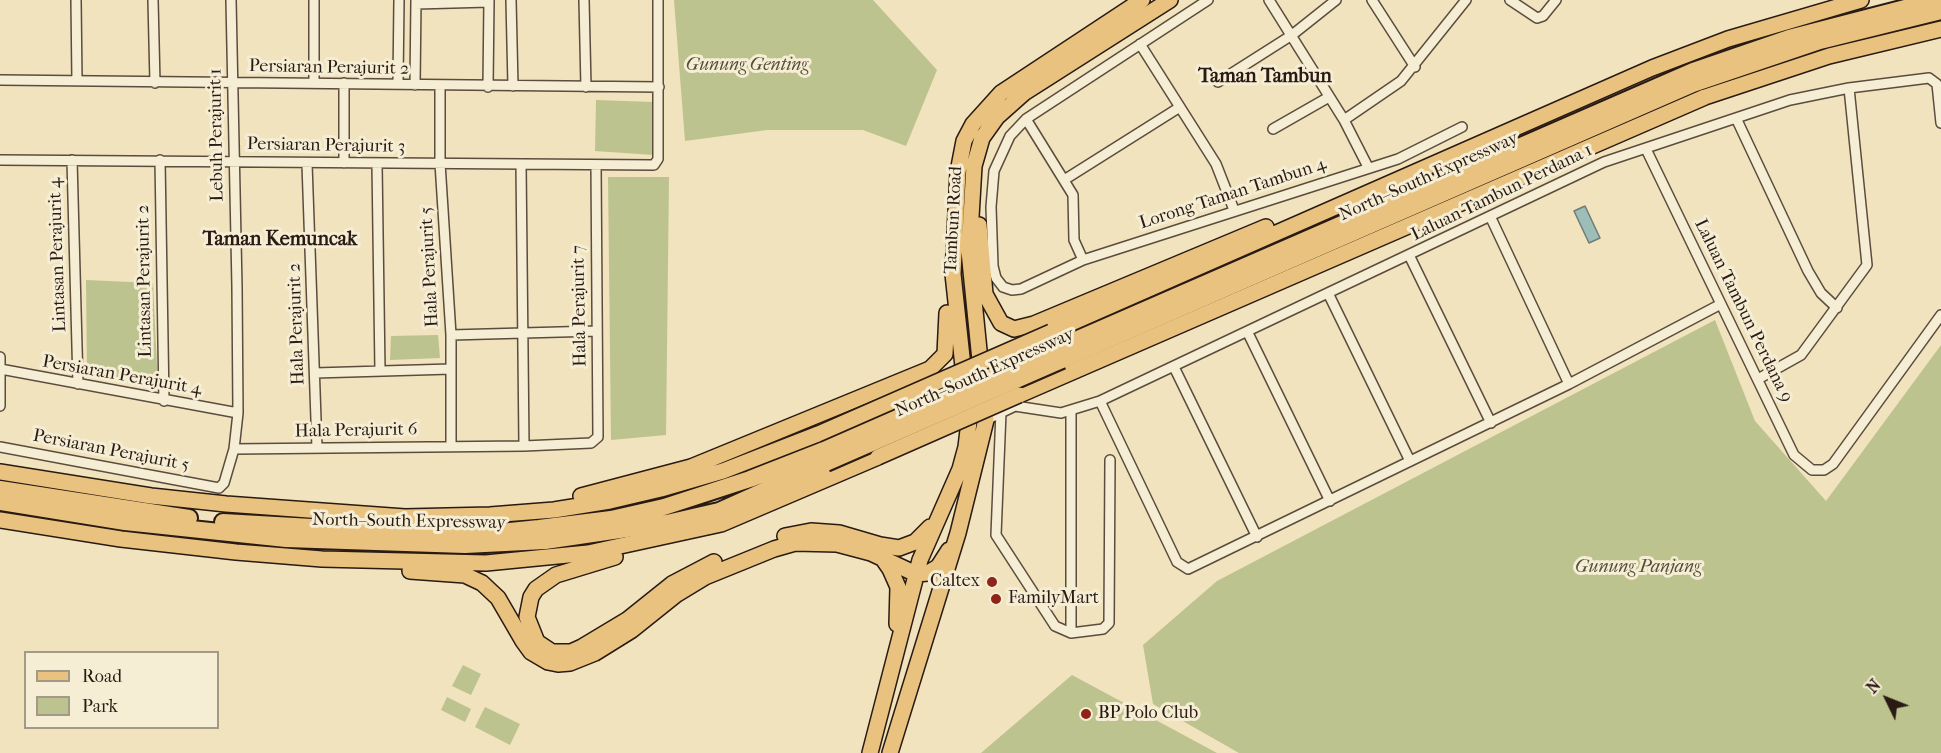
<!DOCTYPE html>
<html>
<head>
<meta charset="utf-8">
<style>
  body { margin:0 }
  #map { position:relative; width:1941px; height:753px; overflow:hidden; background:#f0e3bd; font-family:"IM FELL French Canon",serif }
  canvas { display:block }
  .legend { position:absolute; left:24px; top:651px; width:195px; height:78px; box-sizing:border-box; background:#f5edd4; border:2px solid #a39987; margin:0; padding:8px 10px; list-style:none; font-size:18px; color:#291a13 }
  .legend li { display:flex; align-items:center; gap:12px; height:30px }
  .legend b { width:30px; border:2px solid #a39987 }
  .north { position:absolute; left:1857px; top:669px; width:60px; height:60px; -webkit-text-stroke:4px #f5edd4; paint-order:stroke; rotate:313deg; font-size:16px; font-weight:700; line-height:24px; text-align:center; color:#291a13 }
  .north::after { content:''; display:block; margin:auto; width:21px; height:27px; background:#291a13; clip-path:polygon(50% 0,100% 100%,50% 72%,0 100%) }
</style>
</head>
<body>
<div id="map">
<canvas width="1941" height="753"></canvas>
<ul class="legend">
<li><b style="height:8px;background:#e8c27e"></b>Road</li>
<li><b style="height:16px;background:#bcc38f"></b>Park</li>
</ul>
<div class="north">N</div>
</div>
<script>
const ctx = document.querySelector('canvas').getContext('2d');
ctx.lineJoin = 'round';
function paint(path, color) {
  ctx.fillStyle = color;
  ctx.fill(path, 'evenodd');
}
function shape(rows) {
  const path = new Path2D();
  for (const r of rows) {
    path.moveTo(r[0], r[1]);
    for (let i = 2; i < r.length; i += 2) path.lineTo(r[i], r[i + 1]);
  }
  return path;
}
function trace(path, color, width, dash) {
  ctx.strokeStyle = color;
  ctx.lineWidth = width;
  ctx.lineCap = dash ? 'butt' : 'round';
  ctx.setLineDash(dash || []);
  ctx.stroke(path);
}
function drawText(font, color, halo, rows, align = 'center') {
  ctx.font = font + ' "IM FELL French Canon",serif';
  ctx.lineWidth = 6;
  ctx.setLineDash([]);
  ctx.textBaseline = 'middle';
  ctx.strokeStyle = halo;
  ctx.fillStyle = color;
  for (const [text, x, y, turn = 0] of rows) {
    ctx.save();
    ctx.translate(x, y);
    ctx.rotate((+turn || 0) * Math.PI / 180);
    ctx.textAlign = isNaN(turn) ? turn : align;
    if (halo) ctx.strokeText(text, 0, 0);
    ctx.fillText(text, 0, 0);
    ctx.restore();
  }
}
paint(shape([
  [674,0,873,0,937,70,906,146,863,130,767,130,685,141],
  [596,100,653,102,654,155,595,151],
  [608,177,669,177,666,435,611,440],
  [86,280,153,283,158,387,87,375],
  [1715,320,1755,421,1826,501,1941,345,1941,753,1239,753,1153,704,1143,645,1217,581],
  [438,335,440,358,390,360,391,336],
  [463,665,481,674,471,695,452,686],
  [1072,675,1217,753,981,753],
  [447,697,471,709,465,722,441,710],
  [485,707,520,724,510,745,475,727]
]), '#bcc38f');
const water = shape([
  [1585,206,1600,238,1589,243,1574,211,1585,206]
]);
paint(water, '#9dbdb9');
trace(water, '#6f7c77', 1.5);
const minor = shape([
  [76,0,77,81],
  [153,0,155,83],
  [231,0,237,287,238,413,234,449],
  [314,0,314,82],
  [511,0,513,86],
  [584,0,586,87],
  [1208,0,1026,119,1010,136,994,171,991,207,993,266,996,278,1003,287,1012,290,1021,289,1083,260,1398,159,1462,127],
  [1269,0,1344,120,1368,167],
  [1372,0,1415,67],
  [1510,0,1537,18,1543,16,1556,0],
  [416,4,489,2],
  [1140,44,1216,164,1234,210],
  [0,80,659,87],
  [1218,82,1292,35,1336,0],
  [344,83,344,163],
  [398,84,399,0],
  [415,85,416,0],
  [440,85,440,163,451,335,451,446],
  [488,87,489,0],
  [1736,118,1808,271,1821,293,1837,308],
  [1026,119,1073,195,1074,240,1083,260],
  [1344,120,1401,81,1466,0],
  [1273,129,1329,97],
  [1646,149,1794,455,1812,470,1824,470,1833,464,1941,315],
  [0,160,654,165,658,159,658,0],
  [72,160,78,384],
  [160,160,164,401],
  [307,164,317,448],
  [377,164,380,371],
  [521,164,524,446],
  [1064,180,1180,107],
  [1490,216,1569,384],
  [1409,255,1491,423],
  [1328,293,1410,461],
  [1248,333,1330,501],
  [451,335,596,331],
  [0,357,0,406],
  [1174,367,1257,537],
  [0,369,238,413],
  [315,373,451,369],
  [1758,379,1801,355,1867,265,1849,88],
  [1100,401,1177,562,1188,569,1569,384,1721,304],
  [1001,412,996,535,1055,626,1071,633,1071,410],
  [986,420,1015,406,1061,413,1100,401,1604,162,1790,100,1849,88,1929,78,1937,84,1941,123],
  [0,447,219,488,224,483,234,449,524,446,591,443,598,437,596,165],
  [1071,633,1103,629,1109,623,1110,460]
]);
const primary = shape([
  [979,225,985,294,1001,323,1014,329,1034,324,1266,227],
  [1051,332,1652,68,1728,39,1861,0],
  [1019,395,1705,97,1829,56,1941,29],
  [0,472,151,496,226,504,405,517,490,515,554,510,610,501,661,489,723,471,818,434],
  [581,496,691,467,930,369,945,354,947,313],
  [0,520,121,539,236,552,322,559,486,563,588,553,721,524,878,457],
  [785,536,811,531,839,533,880,545,899,548,915,542,930,527],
  [615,557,556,575,536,589,531,597,527,617,537,642,552,652,571,652,582,647,627,620,672,584,714,562],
  [883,559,890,569,898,587,897,624],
  [410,571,465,575,482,583,498,598,523,641,531,652,548,662,558,664,570,663,595,653,632,630,677,594,705,577,774,549,795,543,837,544,871,553,916,574,928,573,938,567,949,550],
  [870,753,920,560,960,469,966,447,969,422,953,274,958,172,964,141,973,124,1001,93,1142,0],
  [890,753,958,533,986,420,969,251,974,166,982,138,997,117,1024,93,1170,0]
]);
const motorway = shape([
  [1057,348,1693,71,1789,38,1936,0],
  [1062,360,1693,84,1820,41,1941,11],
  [0,489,189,518],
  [0,502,125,522,286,539,465,545,545,541,667,523,719,511,826,463],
  [223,522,419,533,500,532,539,528,611,519,664,507,750,479,824,450]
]);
trace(minor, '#5b4c3e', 12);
trace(primary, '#291a13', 18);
trace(motorway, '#291a13', 20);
trace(minor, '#f5edd4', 9);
trace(primary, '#e8c27e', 15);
trace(motorway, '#e8c27e', 16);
const primaryBridge = shape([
  [818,434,1051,332],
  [878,457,1019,395]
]);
const motorwayBridge = shape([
  [824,450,1057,348],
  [826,463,1062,360]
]);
trace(primaryBridge, '#291a13', 18, []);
trace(motorwayBridge, '#291a13', 20, []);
trace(primaryBridge, '#e8c27e', 15);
trace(motorwayBridge, '#e8c27e', 16);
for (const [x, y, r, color] of [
  [992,582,6,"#8f2418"],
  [996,599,6,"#8f2418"],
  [1086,714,6,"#8f2418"]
]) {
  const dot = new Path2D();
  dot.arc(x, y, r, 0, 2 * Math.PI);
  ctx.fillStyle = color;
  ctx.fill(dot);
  trace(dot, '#f5edd4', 2);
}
drawText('italic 18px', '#554d38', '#f5edd4', [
  ["Gunung Genting",747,66],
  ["Gunung Panjang",1638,568]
]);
drawText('18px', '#291a13', '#f5edd4', [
  ["Persiaran Perajurit 2",329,68,1],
  ["Lebuh Perajurit 1",217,135,-91],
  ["Persiaran Perajurit 3",326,146,1],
  ["North–South Expressway",1429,177,-24],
  ["Laluan Tambun Perdana 1",1502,193,-26],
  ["Lorong Taman Tambun 4",1233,194,-18],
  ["Tambun Road",954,220,-87],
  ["Lintasan Perajurit 4",58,255,-92],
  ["Hala Perajurit 5",430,267,-93],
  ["Lintasan Perajurit 2",145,281,-91],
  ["Hala Perajurit 7",580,306,-91],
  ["Laluan Tambun Perdana 9",1743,311,64],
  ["Hala Perajurit 2",297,324,-92],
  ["North–South Expressway",985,373,-24],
  ["Persiaran Perajurit 4",122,376,10],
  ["Hala Perajurit 6",356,431,-1],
  ["Persiaran Perajurit 5",111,451,11],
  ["North–South Expressway",409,522,1]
]);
drawText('18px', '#291a13', '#f5edd4', [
  ["Caltex",980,582,"right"],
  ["FamilyMart",1008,599],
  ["BP Polo Club",1098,714]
], 'left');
drawText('bold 20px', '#291a13', '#f5edd4', [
  ["Taman Tambun",1265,77],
  ["Taman Kemuncak",280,240]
]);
</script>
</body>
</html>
